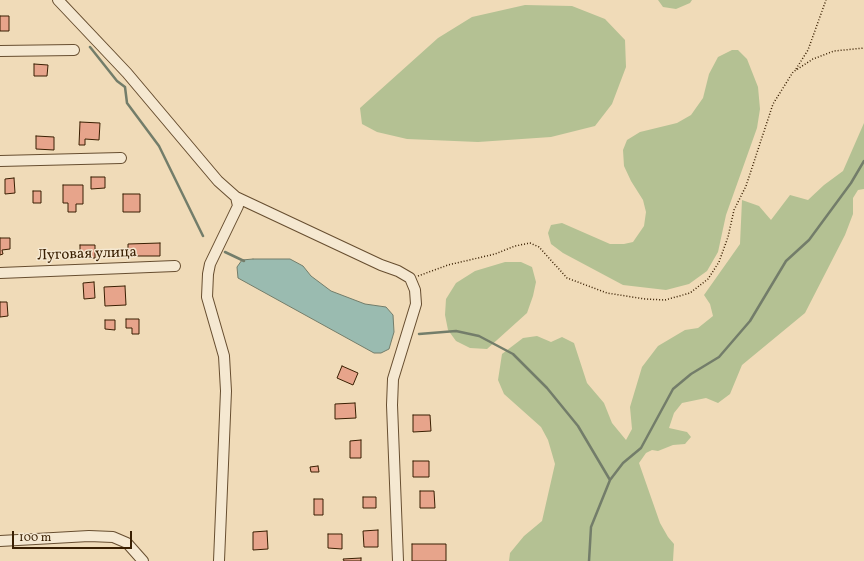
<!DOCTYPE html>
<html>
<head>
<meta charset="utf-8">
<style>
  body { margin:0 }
  #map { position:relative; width:864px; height:561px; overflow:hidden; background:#f0dbb8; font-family:Vollkorn,serif }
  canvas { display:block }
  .scale { position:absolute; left:12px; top:531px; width:120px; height:18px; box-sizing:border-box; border:2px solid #391f02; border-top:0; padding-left:5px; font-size:12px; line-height:14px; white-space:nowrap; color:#391f02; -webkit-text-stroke:3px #f5e8d1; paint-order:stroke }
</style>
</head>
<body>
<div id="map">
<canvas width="864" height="561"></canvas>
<div class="scale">100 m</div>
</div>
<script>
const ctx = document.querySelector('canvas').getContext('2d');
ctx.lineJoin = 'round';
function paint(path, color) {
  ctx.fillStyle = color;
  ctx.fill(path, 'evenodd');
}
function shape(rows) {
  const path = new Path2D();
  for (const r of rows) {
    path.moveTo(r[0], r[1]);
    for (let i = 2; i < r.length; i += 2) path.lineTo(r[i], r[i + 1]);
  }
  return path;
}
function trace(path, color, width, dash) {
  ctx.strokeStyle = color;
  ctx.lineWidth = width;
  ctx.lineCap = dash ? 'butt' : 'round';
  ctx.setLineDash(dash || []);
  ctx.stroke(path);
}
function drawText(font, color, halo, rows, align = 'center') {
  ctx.font = font + ' Vollkorn,serif';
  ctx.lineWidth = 3;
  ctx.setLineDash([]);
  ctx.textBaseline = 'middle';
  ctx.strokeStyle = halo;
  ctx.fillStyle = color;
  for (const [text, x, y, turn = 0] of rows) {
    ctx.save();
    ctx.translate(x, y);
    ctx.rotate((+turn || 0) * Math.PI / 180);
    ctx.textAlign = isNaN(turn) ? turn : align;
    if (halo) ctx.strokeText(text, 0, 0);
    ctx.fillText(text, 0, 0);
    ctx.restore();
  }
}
paint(shape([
  [658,0,692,0,690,3,676,9,663,7],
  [525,5,572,6,605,19,625,40,626,67,612,104,595,126,551,137,478,142,407,139,377,132,362,124,360,108,438,38,472,17],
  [732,50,738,50,747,59,758,87,760,109,757,128,726,215,718,252,707,271,689,284,666,290,623,285,563,253,551,244,548,233,551,225,562,223,610,244,624,244,633,242,644,226,646,212,643,200,631,181,624,166,623,150,627,140,640,132,677,123,691,115,703,98,709,74,718,57],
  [864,123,864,189,858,190,853,198,853,214,845,235,805,313,742,365,730,394,718,403,706,398,682,403,674,413,669,428,687,432,691,437,685,444,673,445,658,451,652,450,646,453,639,463,660,523,668,537,674,544,673,561,509,561,510,553,524,536,542,521,555,464,548,440,541,427,504,394,498,380,502,354,523,338,537,336,551,342,562,337,574,343,587,383,604,403,612,423,626,440,632,429,630,407,642,367,658,346,685,330,698,328,713,316,710,304,704,295,740,244,742,200,759,206,771,220,790,195,808,200,824,185,843,171],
  [505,262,521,262,532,267,536,282,533,296,527,313,487,349,470,348,456,341,448,330,445,315,446,299,456,283,475,271]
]), '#b4c193');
const water = shape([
  [253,259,290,259,303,266,311,276,331,291,365,304,386,307,393,315,394,332,389,349,381,353,374,353,238,278,237,267,242,260,253,259]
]);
paint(water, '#9abbb0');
trace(water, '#737d6a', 1);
trace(shape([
  [90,47,117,81,125,87,127,103,159,146,203,236],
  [225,252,244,261],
  [419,334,456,331,479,336,513,354,547,388,578,426,610,480],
  [589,561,591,527,610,480,623,463,641,448,673,389,691,374,719,357,750,321,786,261,809,240,851,183,864,161]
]), '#737d6a', 2.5);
const building = shape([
  [0,16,9,16,9,31,0,31,0,16],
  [34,64,48,65,47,76,34,76,34,64],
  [80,122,100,123,99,140,85,139,85,145,79,145,80,122],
  [36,136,54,137,54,150,36,149,36,136],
  [91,177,105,177,105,188,91,189,91,177],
  [14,178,15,193,5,194,5,179,14,178],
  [63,185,83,185,83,204,76,204,76,212,68,212,68,203,63,203,63,185],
  [33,191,41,191,41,203,33,203,33,191],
  [123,194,140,194,140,212,123,212,123,194],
  [0,238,10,238,10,249,2,250,3,254,0,255,0,238],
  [160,243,160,256,128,256,128,244,160,243],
  [80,245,95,245,95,258,80,258,80,245],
  [94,282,95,298,84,299,83,283,94,282],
  [125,286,126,305,105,306,104,287,125,286],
  [0,302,7,302,8,316,0,317,0,302],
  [126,319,139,319,139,334,132,334,132,328,126,328,126,319],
  [105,320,115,320,115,330,105,329,105,320],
  [342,366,358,373,353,385,337,378,342,366],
  [355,403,356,418,335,419,335,404,355,403],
  [413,415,430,415,431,431,413,432,413,415],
  [361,440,361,458,350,458,350,441,361,440],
  [413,461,429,461,429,477,413,477,413,461],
  [318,466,319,472,311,472,310,467,318,466],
  [420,491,434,491,435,508,420,508,420,491],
  [363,497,376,497,376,508,363,508,363,497],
  [314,499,323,499,323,515,314,515,314,499],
  [378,530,378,547,364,547,363,531,378,530],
  [267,531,268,549,253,550,253,532,267,531],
  [328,534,342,534,342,549,328,548,328,534],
  [412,544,446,544,446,561,412,561,412,544],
  [361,558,361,561,344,561,343,559,361,558]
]);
paint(building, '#e7a48b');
trace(building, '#391f02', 1);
const minor = shape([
  [58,0,127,73,218,181,236,197,238,206,210,264,208,274,207,297,224,356,226,391,219,561],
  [0,51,74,50],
  [0,161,121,158],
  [236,197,381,265,398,271,410,278,415,290,416,304,393,379,392,405,398,561],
  [0,273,175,266],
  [0,541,89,536,113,537,127,543,143,561]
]);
trace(minor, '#674e30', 12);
trace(shape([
  [796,69,808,50,826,0],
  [418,276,448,265,495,254,515,246,530,243,539,247,567,278,607,293,645,299,665,300,690,293,708,279,719,262,728,237,734,210,746,186,773,104,793,72,813,59,834,51,864,48]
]), '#391f02', 1.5, [1, 2]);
trace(minor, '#f5e8d1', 10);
drawText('15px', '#391f02', '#f5e8d1', [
  ["Луговая улица",87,255,-2]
]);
</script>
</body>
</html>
